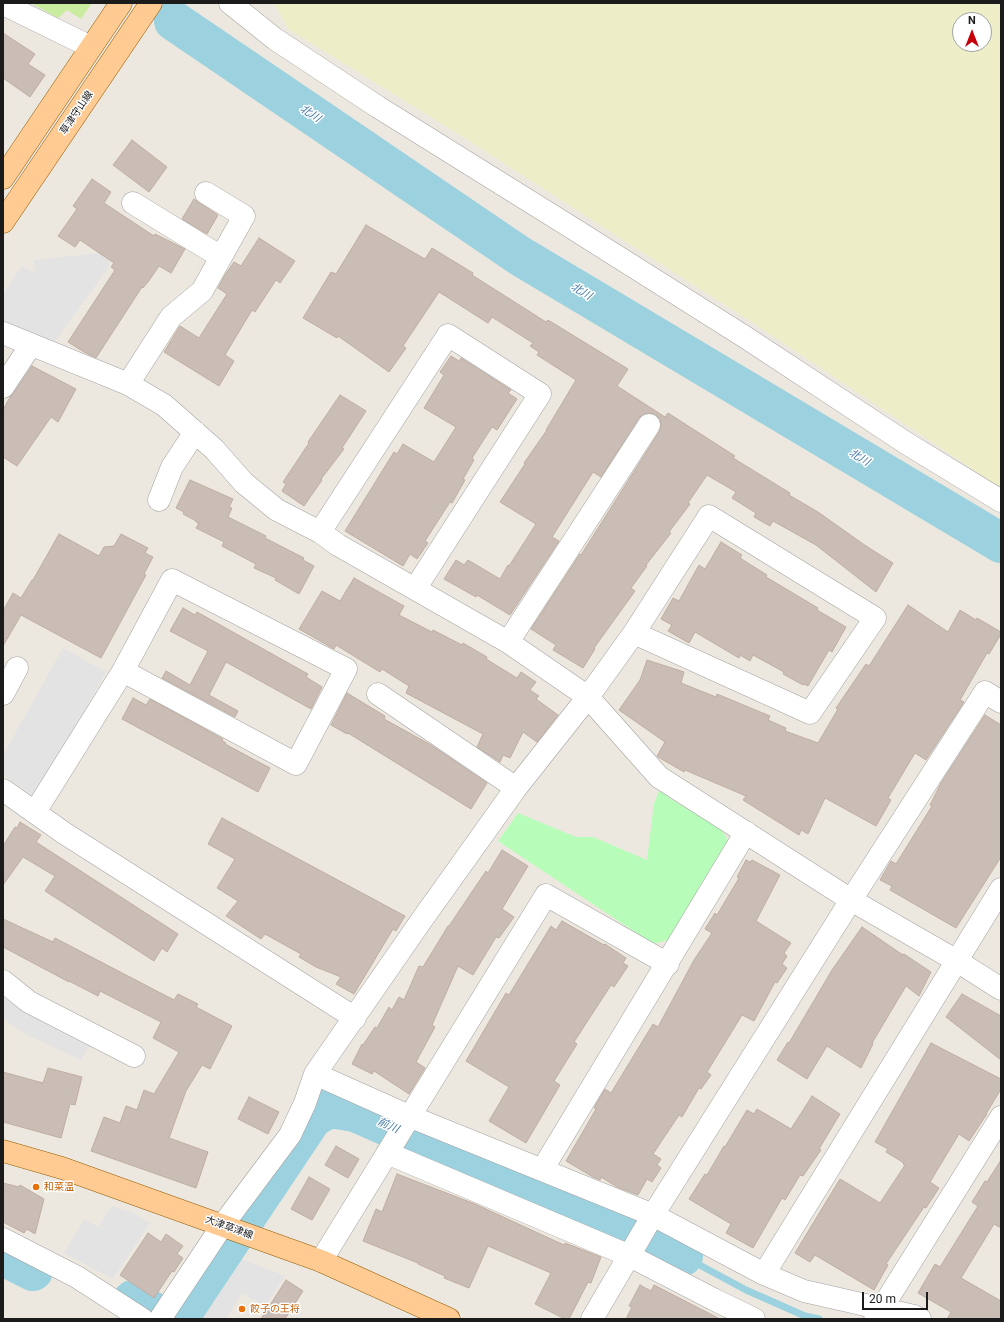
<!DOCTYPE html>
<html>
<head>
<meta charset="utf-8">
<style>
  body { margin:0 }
  #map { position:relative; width:1004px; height:1322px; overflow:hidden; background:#ede8df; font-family:Roboto,sans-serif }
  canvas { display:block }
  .frame { position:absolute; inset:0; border:4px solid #1b1b1b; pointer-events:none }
  .north { position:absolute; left:952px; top:12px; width:40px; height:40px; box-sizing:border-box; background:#fff; border:1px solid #a4a4a4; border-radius:50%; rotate:0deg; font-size:11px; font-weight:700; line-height:16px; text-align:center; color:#1b1b1b }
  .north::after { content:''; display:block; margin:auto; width:14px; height:18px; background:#c50008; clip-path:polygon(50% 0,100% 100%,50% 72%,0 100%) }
  .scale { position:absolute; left:862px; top:1292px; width:66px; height:18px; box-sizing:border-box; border:2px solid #1b1b1b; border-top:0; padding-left:5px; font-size:12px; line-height:14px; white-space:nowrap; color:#1b1b1b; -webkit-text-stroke:3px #fff; paint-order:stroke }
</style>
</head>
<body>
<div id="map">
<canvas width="1004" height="1322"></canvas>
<div class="frame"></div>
<div class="north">N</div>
<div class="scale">20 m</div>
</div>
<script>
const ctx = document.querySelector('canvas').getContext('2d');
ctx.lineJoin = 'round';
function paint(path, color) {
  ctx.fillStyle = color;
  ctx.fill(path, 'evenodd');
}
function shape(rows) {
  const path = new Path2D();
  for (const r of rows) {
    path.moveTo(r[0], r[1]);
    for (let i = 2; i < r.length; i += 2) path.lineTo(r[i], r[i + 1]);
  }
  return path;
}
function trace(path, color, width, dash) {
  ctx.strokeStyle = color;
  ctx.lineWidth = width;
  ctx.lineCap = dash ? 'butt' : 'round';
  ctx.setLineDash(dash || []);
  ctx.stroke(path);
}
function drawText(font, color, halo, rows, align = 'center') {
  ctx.font = font + ' Roboto,"Noto Sans JP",sans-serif';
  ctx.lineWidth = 3;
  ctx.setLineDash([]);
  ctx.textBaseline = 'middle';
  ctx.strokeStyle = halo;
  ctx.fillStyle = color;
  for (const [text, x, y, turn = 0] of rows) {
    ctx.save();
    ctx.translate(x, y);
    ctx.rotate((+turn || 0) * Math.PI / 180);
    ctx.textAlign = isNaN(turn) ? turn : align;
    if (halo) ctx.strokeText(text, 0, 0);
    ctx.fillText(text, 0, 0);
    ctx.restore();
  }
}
paint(shape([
  [274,3,1001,3,1001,488,753,323,578,211,463,137,288,29],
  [960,20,984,20,984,44,960,44]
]), '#edeec8');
paint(shape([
  [31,3,92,3,81,19,67,10,58,18]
]), '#c9eca0');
paint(shape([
  [660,789,671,799,722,830,728,841,668,940,653,944,498,841,518,813,576,837,593,837,647,860,654,803]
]), '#b7fdb9');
paint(shape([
  [100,253,109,256,109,267,52,345,3,320,3,294,22,266,35,273,34,260],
  [63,648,106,672,38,794,32,795,3,775,3,755],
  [3,997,42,1022,89,1046,81,1060,27,1035,3,1019],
  [112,1206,133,1213,150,1223,113,1279,64,1253,84,1219,98,1227],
  [236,1257,285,1276,265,1306,242,1293,226,1319,183,1319,225,1258,230,1260]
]), '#e3e3e3');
trace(shape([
  [683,1256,746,1290,805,1316,819,1319]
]), '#9cd2df', 7);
trace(shape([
  [174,21,520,256,1001,543],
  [3,1256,33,1271],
  [133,1300,165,1319],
  [178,1319,313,1117,330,1108,355,1112,683,1256]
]), '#9cd2df', 40);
const building = shape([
  [3,33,35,54,28,64,45,75,30,97,3,78,3,33],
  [132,140,167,167,149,192,113,165,132,140],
  [92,179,111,192,104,203,154,236,155,234,185,249,171,273,159,266,148,282,143,288,142,287,96,358,84,352,68,342,115,270,111,267,114,263,80,240,75,247,58,236,77,209,73,206,92,179],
  [194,199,218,215,207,234,182,219,194,199],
  [366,225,425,259,432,248,473,273,472,275,546,322,548,320,628,369,617,386,665,417,668,413,735,456,733,458,790,493,789,495,818,512,866,546,893,563,876,592,816,545,773,521,770,526,754,517,756,513,732,498,736,492,707,475,688,503,690,504,669,532,671,533,646,565,647,566,631,588,635,591,594,648,595,649,583,668,553,650,556,645,531,629,580,554,581,555,659,432,661,425,660,419,655,414,649,413,643,414,639,418,601,477,593,472,552,537,559,541,510,615,477,595,476,597,444,579,456,560,464,565,468,560,500,579,508,565,509,566,536,524,500,502,525,464,524,463,547,430,546,430,576,380,537,355,539,352,530,346,533,343,492,317,488,323,439,292,403,346,406,348,389,372,338,336,337,338,303,318,331,272,336,274,366,225],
  [259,238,295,261,280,283,276,280,255,312,252,310,225,355,234,361,219,386,164,352,180,326,199,338,227,294,218,288,225,275,234,262,241,266,259,238],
  [451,356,459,361,461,358,511,390,508,393,517,399,497,430,492,427,472,458,474,460,463,479,465,480,452,503,450,502,425,541,428,543,417,559,410,554,403,566,345,531,394,452,397,454,403,444,434,462,456,427,424,408,444,375,440,372,451,356],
  [32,366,76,389,58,422,51,417,17,466,3,457,3,410,10,397,13,394,32,366],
  [340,395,366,411,342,448,344,449,321,479,322,480,304,506,282,491,286,484,283,482,309,443,308,442,340,395],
  [190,480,233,499,229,507,232,508,228,517,266,536,265,538,304,558,303,560,314,566,299,594,275,580,276,578,254,568,256,564,222,546,224,542,196,528,199,523,196,522,196,521,183,514,184,512,176,508,190,480],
  [59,534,99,556,104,547,114,546,121,534,148,548,145,553,153,557,144,574,146,575,101,658,21,615,3,646,3,611,13,593,21,598,32,580,33,580,59,534],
  [721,542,742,555,740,558,767,575,766,577,818,608,817,610,846,627,832,652,829,650,808,686,804,684,803,685,783,674,784,672,753,655,750,661,740,655,739,658,695,632,689,643,668,631,672,625,661,619,673,598,679,601,699,565,705,569,721,542],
  [354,578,404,606,399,615,432,632,433,630,462,645,463,643,487,657,486,659,517,678,521,672,536,682,530,690,539,696,536,699,558,715,537,742,523,732,510,758,503,755,500,762,477,747,483,734,406,693,409,686,382,669,380,672,336,645,334,649,299,629,322,591,340,601,354,578],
  [908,605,948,632,960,610,976,620,977,618,1001,632,1001,634,989,654,987,653,960,700,964,702,926,760,915,753,888,798,891,800,876,826,825,798,808,834,801,830,799,835,743,800,746,796,685,770,684,772,658,757,657,756,665,742,619,710,640,680,647,660,684,672,681,683,716,697,717,694,770,716,768,720,786,728,785,731,818,743,838,709,836,708,866,664,869,666,908,605],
  [183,608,195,615,197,612,308,674,306,677,322,687,311,709,226,662,209,695,238,711,235,717,162,678,166,671,190,685,208,651,170,631,183,608],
  [347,693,385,716,384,719,431,745,487,783,471,809,348,733,347,734,331,725,347,693],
  [133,698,146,705,150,699,223,739,222,741,226,743,225,744,270,768,258,792,122,719,133,698],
  [985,715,1001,725,1001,857,956,928,890,890,892,886,880,880,891,861,896,864,932,806,930,805,941,783,985,715],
  [222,818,405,916,396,931,393,929,354,994,336,984,341,977,316,967,299,957,301,954,265,934,261,939,226,916,238,901,217,888,235,859,208,844,222,818],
  [20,822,41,835,36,842,178,934,167,952,162,948,154,961,45,891,55,876,23,857,3,885,3,846,15,827,17,828,20,822],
  [502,850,528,866,502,909,514,917,499,938,496,937,473,975,458,966,432,1025,435,1027,416,1062,425,1068,409,1094,374,1071,372,1074,352,1064,362,1044,363,1045,375,1027,377,1028,389,1007,392,1010,399,997,404,1000,419,966,423,967,448,926,449,926,486,871,488,873,502,850],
  [746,860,750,862,752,860,780,875,756,921,791,943,784,953,787,956,782,964,787,968,777,983,775,982,754,1021,742,1015,707,1072,711,1075,701,1089,699,1088,682,1117,679,1115,653,1154,661,1159,657,1165,661,1168,652,1182,647,1179,638,1195,617,1187,601,1177,600,1180,593,1177,566,1161,596,1109,594,1108,605,1089,611,1093,653,1024,658,1027,694,960,712,933,705,929,715,913,717,915,739,878,737,877,746,860],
  [3,919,53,942,55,938,174,1000,178,994,198,1004,196,1007,232,1026,210,1069,202,1065,186,1091,169,1138,208,1152,196,1188,91,1151,104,1117,120,1123,126,1106,137,1110,144,1090,154,1094,179,1052,153,1038,161,1022,100,991,98,996,69,981,69,982,3,947,3,919],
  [562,921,604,945,605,944,626,958,623,963,628,966,614,987,611,985,574,1042,577,1044,554,1081,560,1085,526,1143,489,1121,509,1087,466,1061,506,993,509,995,551,926,556,930,562,921],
  [862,927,903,955,904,954,931,972,919,996,906,986,872,1043,873,1044,861,1068,827,1046,807,1079,777,1060,788,1042,789,1043,832,970,862,927],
  [962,994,1001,1016,1001,1060,946,1017,962,994],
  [931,1043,1001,1079,1001,1089,986,1114,987,1114,969,1141,959,1134,930,1182,939,1188,926,1208,924,1207,886,1264,888,1265,874,1290,815,1255,810,1262,795,1253,840,1179,880,1203,905,1165,903,1164,904,1163,886,1152,888,1149,875,1142,931,1043],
  [48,1068,82,1077,75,1105,70,1104,61,1138,3,1122,3,1072,43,1083,48,1068],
  [812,1096,840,1114,819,1149,821,1150,803,1176,800,1175,785,1200,782,1198,753,1248,726,1233,731,1224,689,1199,705,1174,707,1175,724,1146,725,1147,747,1110,754,1114,757,1109,791,1129,812,1096],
  [249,1097,279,1112,268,1134,238,1119,249,1097],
  [336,1146,359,1159,348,1178,325,1165,336,1146],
  [1001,1160,1001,1228,994,1224,961,1278,1001,1301,1001,1319,947,1319,951,1312,918,1293,935,1264,940,1267,978,1206,972,1202,985,1181,987,1182,1001,1160],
  [397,1174,475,1204,564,1245,565,1243,601,1257,591,1283,588,1282,569,1319,565,1319,535,1304,551,1273,488,1246,469,1288,444,1278,445,1276,418,1264,418,1263,363,1241,376,1209,382,1212,397,1174],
  [309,1177,330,1189,312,1220,291,1209,309,1177],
  [3,1183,19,1187,20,1185,44,1199,35,1234,27,1229,24,1233,3,1222,3,1183],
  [148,1233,161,1242,166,1234,183,1246,177,1254,183,1258,174,1272,172,1271,154,1298,120,1275,148,1233],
  [286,1280,303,1291,285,1319,261,1319,286,1280],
  [640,1285,651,1291,654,1285,720,1319,626,1319,632,1307,629,1306,640,1285]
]);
paint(building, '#c9bdb5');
trace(building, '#c0ada1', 1);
const minor = shape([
  [230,3,275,39,378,107,569,226,745,337,906,443,1001,501],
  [3,4,91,47],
  [133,203,221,257],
  [3,333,128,384,164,405,214,449,244,483,277,510,320,532,338,545,508,642,588,697,659,777,851,900,957,961,1001,989],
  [128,384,171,317,202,291,244,216,206,193],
  [3,387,31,345],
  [159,500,172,467,195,432],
  [320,532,448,335,540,394,415,589],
  [508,642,649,425],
  [3,694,17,668],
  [378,694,516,788],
  [3,790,64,833,355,1018],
  [35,812,123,671,172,580,346,669,296,764,123,671],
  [3,981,29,1002,134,1056],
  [315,1074,409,1116,653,1215,764,1274,804,1291,914,1316,920,1319],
  [387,1153,630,1256,713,1299,754,1319],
  [542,1170,746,832],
  [3,1239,77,1277,142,1319],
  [321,1261,546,895,668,964],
  [764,1274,1001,889],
  [160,1319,222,1226,290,1135,305,1103,315,1074,421,921,516,788,588,697,634,633,709,516,875,618,810,713,634,633],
  [592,1319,653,1215,851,900,985,692,1001,702],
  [875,1319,1001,1117]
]);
const major = shape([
  [3,178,121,3],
  [3,222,151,3],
  [3,1151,62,1168,321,1261,449,1319]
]);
trace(minor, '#a2a2a2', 23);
trace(major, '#915b00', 23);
trace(minor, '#fff', 22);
trace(major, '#ffcb92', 22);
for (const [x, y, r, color] of [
  [36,1187,4,"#e8710a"],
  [242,1309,4,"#e8710a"]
]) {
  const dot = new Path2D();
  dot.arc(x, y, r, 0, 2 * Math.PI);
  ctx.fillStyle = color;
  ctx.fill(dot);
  trace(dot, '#fff', 1.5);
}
drawText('10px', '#1b1b1b', '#fff', [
  ["草津守山線",77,113,-56],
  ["大津草津線",229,1228,20]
]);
drawText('10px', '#c56008', '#fff', [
  ["和菜温",44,1187],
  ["餃子の王将",250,1309]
], 'left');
drawText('italic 11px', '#4078a7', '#fff', [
  ["北川",310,114,34],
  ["北川",581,292,31],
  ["北川",859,458,31],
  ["前川",388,1126,24]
]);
</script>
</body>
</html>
